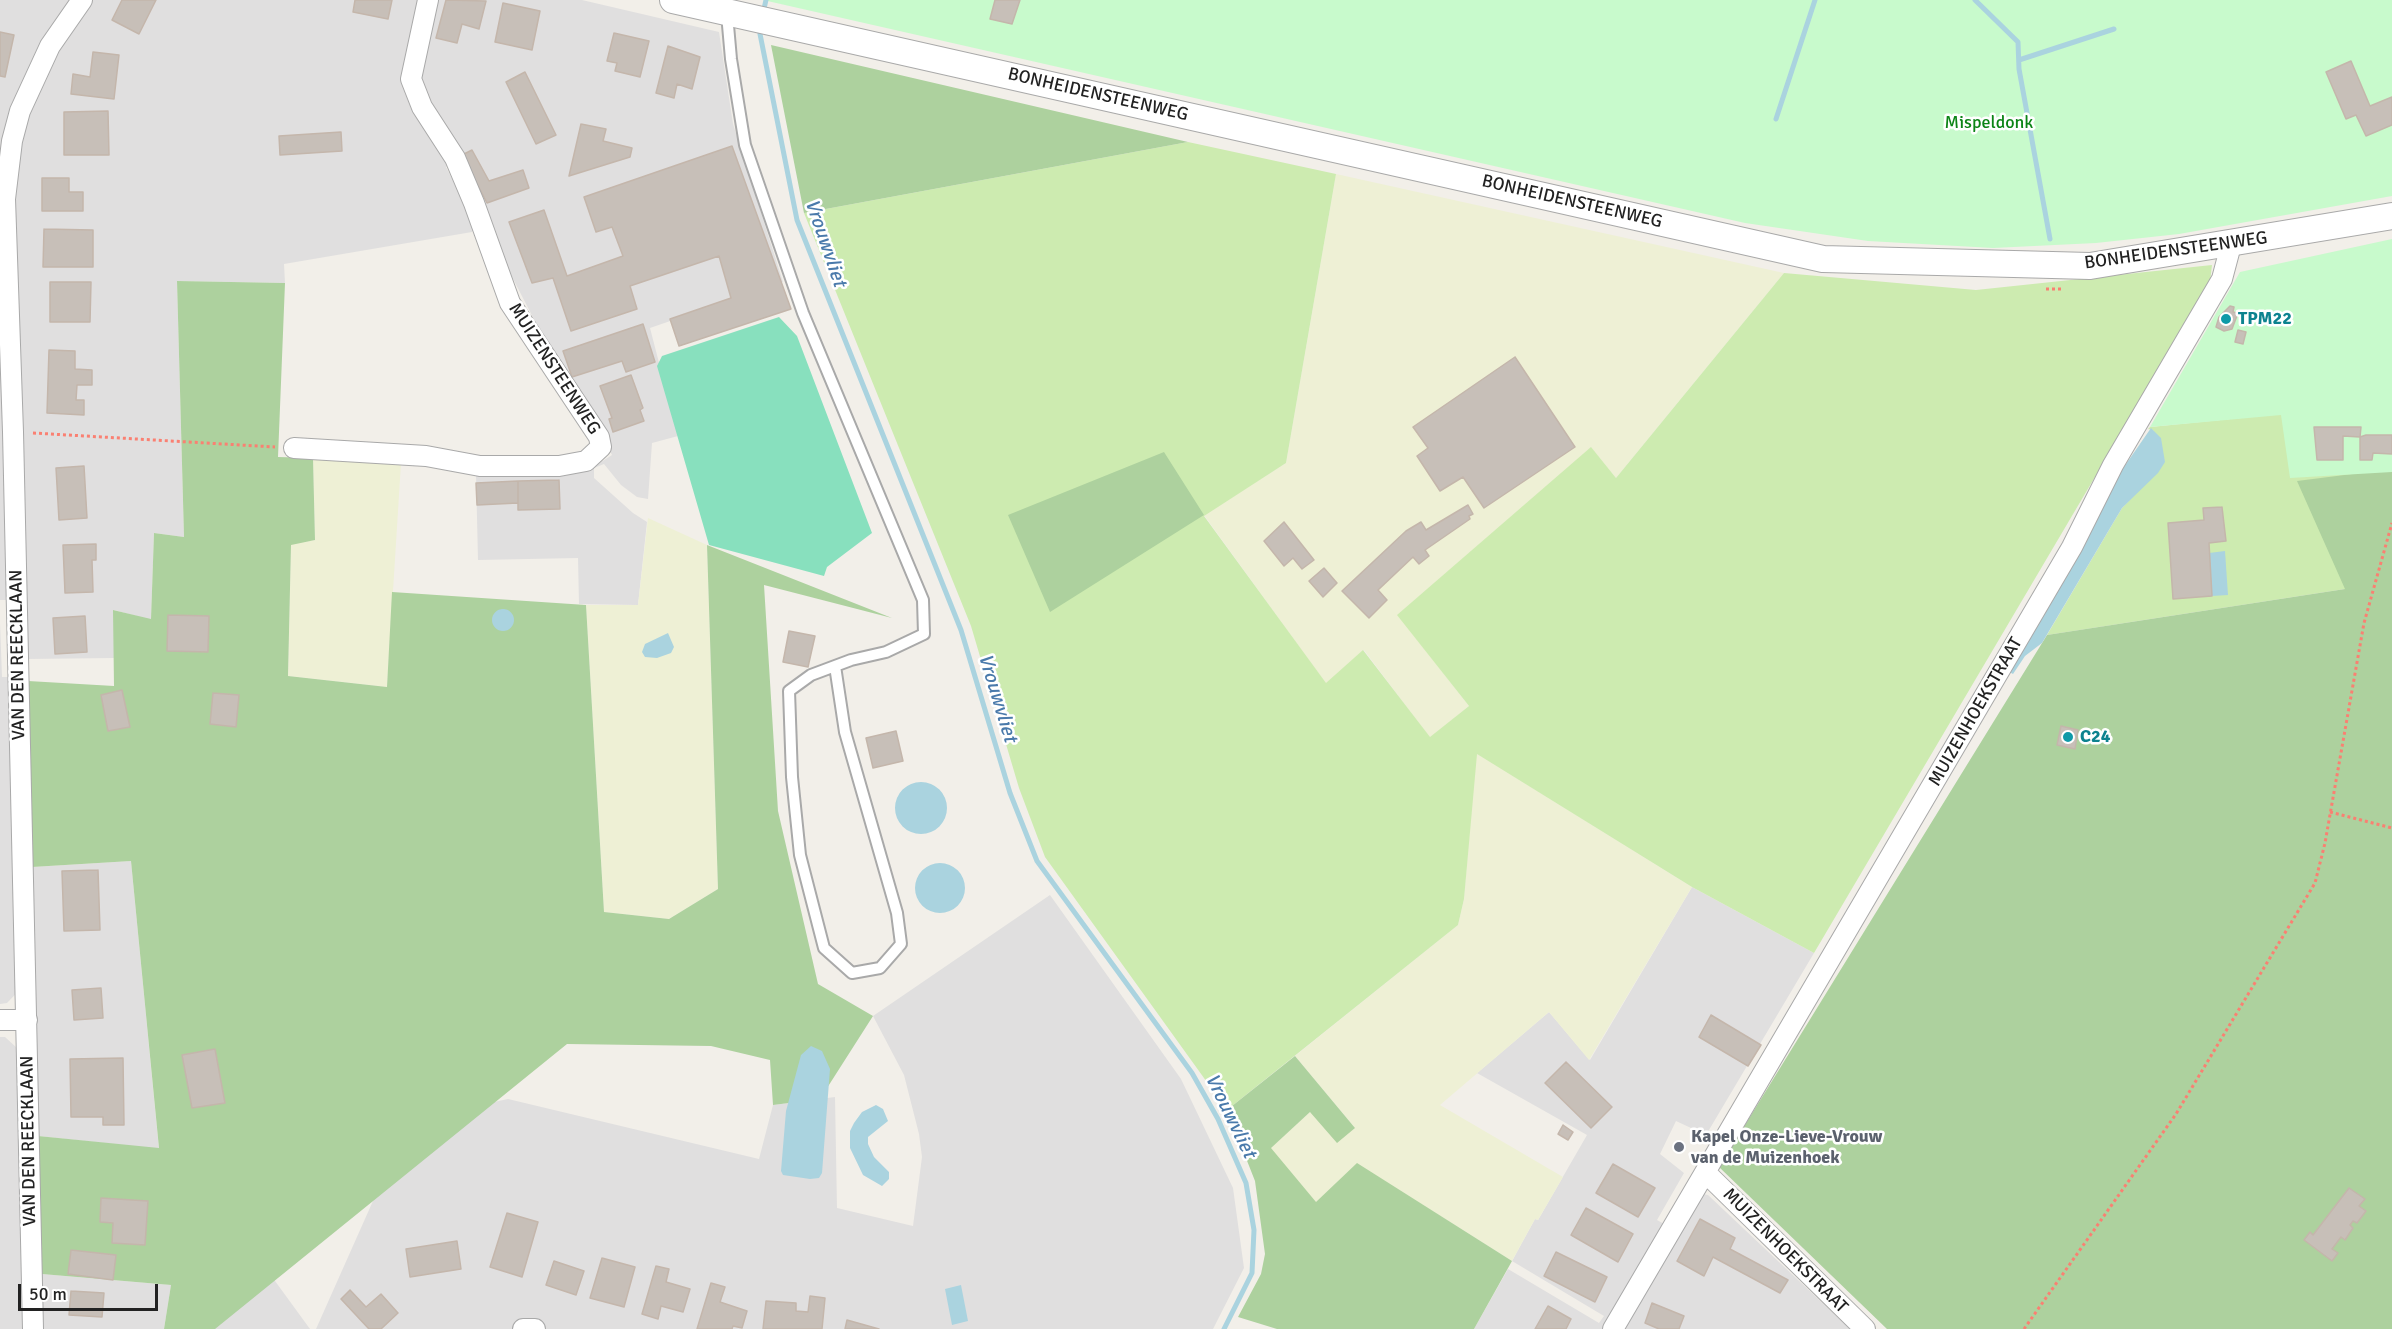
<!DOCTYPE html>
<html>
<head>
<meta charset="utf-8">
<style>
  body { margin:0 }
  #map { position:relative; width:2392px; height:1329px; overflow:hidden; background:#f2efe9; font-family:Signika,sans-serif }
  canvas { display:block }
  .scale { position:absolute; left:18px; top:1284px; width:140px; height:27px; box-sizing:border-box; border:3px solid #222; border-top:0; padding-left:8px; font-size:18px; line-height:21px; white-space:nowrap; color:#222; -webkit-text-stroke:4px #fff; paint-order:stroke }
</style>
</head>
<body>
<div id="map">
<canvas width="2392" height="1329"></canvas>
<div class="scale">50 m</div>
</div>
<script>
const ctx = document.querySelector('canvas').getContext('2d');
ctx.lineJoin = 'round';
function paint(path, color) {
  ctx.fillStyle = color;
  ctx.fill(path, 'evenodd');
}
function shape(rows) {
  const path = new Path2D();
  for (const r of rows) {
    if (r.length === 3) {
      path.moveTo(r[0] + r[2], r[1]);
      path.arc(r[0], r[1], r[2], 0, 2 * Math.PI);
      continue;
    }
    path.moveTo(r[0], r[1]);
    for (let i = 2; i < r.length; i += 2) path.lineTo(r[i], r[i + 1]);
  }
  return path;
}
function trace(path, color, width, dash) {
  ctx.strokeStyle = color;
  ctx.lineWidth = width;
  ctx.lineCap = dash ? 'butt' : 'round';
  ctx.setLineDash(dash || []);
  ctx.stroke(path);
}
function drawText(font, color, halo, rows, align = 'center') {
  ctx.font = font + ' Signika,sans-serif';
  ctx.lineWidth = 5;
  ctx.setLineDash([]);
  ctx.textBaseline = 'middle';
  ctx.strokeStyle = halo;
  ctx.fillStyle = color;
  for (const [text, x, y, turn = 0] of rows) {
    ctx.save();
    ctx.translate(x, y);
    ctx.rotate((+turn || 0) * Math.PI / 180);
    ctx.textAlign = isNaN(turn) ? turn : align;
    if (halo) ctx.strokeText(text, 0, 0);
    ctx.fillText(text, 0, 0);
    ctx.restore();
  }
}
paint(shape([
  [0,0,582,0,719,32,733,124,783,282,650,328,678,436,652,443,648,499,637,497,621,485,604,464,594,468,594,478,633,513,647,522,638,605,579,604,578,558,478,560,476,475,578,472,590,469,612,455,578,390,553,356,510,273,484,206,457,160,446,167,468,210,474,227,472,232,284,264,285,283,177,281,184,537,154,533,151,620,114,610,114,658,27,659,25,600,0,600],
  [0,623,2,677,9,677,16,919,32,867,131,861,159,1149,38,1136,34,975,7,1003,0,1004],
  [1692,887,1814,953,1706,1135,1676,1121,1660,1154,1684,1173,1657,1220,1680,1233,1703,1194,1708,1195,1850,1329,1474,1329,1508,1269,1599,1323,1604,1316,1512,1261,1535,1219,1538,1220,1587,1135,1477,1073,1549,1012,1590,1060],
  [1050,895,1181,1079,1233,1188,1244,1268,1213,1329,316,1329,409,1120,508,1099,759,1159,773,1105,835,1097,837,1208,913,1226,922,1157,919,1134,904,1075,873,1016],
  [0,1037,5,1037,17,1048,26,1329,0,1329],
  [267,1270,310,1329,207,1329],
  [42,1274,171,1285,164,1329,43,1329]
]), '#e0dfdf');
paint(shape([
  [1336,174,1784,273,1616,478,1591,448,1398,615,1469,706,1430,738,1364,650,1326,684,1204,515,1286,463],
  [313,458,401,463,387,687,288,676,291,544,315,540],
  [648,518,707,545,718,889,669,919,604,912,586,605,638,605],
  [1476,753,1692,887,1589,1060,1549,1012,1440,1105,1563,1177,1538,1220,1535,1219,1512,1261,1357,1164,1316,1203,1270,1148,1310,1112,1355,1128,1295,1056,1458,925,1464,899]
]), '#eef0d5');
paint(shape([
  [1188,142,1336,174,1286,463,1204,516,1326,683,1363,650,1430,737,1469,706,1397,615,1591,447,1616,478,1784,273,1976,290,2212,265,2210,282,1814,953,1692,887,1477,754,1464,899,1458,925,1227,1110,1045,857,1019,788,971,626,804,213],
  [2281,414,2381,473,2345,589,2047,635,2122,508,2138,491,2154,433,2153,430,2148,429,2150,427]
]), '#cdebb0');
paint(shape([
  [771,45,1188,142,804,213],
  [177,281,285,283,278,457,313,458,315,540,291,545,288,676,387,687,392,592,586,605,604,912,669,919,718,889,707,545,892,618,764,585,778,811,818,984,873,1016,820,1099,773,1105,770,1060,711,1046,567,1044,215,1329,164,1329,171,1285,42,1274,38,1136,159,1148,131,861,32,867,28,681,114,686,113,610,151,619,154,533,184,537],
  [1164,452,1204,515,1050,612,1008,515],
  [2392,469,2392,1329,1887,1329,1719,1167,2047,635,2345,589,2297,481],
  [1295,1056,1355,1128,1337,1143,1310,1112,1271,1148,1316,1202,1357,1163,1512,1261,1474,1329,1277,1329,1238,1317,1261,1274,1265,1254,1255,1181,1227,1110]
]), '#add19e');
paint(shape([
  [763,0,2392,0,2392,196,2179,234,2096,243,1993,248,1868,241,1745,223],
  [2392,239,2392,472,2290,478,2281,415,2150,427,2240,272]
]), '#c8facc');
paint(shape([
  [779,317,797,336,872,533,827,567,824,576,709,545,657,366,662,356]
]), '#88e0be');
paint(shape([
  [2151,428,2161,438,2165,462,2158,473,2122,508,2042,643,2025,656,2013,674,2006,670,2117,477],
  [2225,551,2228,595,2212,596,2209,553],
  [503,620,11],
  [668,633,674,647,671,653,657,658,645,657,642,652,645,644],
  [921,808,26],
  [940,888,25],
  [811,1046,822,1051,830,1069,822,1173,819,1178,810,1179,783,1175,781,1171,786,1111,801,1055],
  [876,1105,883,1109,888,1121,868,1137,868,1144,874,1157,889,1172,889,1179,882,1186,863,1175,850,1148,850,1131,854,1123,862,1112],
  [961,1285,968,1321,952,1325,945,1289]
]), '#aad3df');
trace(shape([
  [1975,0,2018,42,2019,69,2050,239],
  [763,13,766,0],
  [760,34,797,220,961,630,1010,793,1037,861,1192,1073,1218,1119,1246,1183,1254,1230,1252,1273,1224,1329],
  [2019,60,2114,29],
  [1776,119,1815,0]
]), '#aad3df', 5);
const building = shape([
  [122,0,156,0,139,34,112,20,122,0],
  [355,0,392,0,388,19,353,12,355,0],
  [446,0,486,1,479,29,462,24,457,43,436,38,446,0],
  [995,0,1020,0,1012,24,990,19,995,0],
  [503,3,540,11,532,50,495,42,503,3],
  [0,32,14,35,5,77,0,76,0,32],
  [614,33,649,41,640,77,615,71,617,63,607,61,614,33],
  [668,46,700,57,692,89,677,84,674,98,656,93,668,46],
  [93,52,119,55,114,99,71,94,73,74,90,77,93,52],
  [2351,61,2370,106,2392,97,2392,125,2366,136,2356,115,2346,119,2326,72,2351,61],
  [525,72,556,135,536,144,506,82,525,72],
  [108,111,109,155,64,155,64,112,108,111],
  [581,124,606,129,603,141,632,148,630,157,569,176,581,124],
  [341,132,342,151,280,155,279,136,341,132],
  [732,146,791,309,679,346,670,319,731,298,719,256,630,286,637,309,571,331,553,278,532,283,509,222,544,210,567,276,623,256,612,227,596,232,584,197,732,146],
  [472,150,489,181,523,170,529,188,487,203,462,155,472,150],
  [42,178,69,178,69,192,83,192,83,211,42,211,42,178],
  [44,229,93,230,93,267,43,267,44,229],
  [50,282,91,282,90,322,50,322,50,282],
  [2230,306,2234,307,2233,312,2238,313,2232,329,2224,331,2216,327,2219,317,2230,306],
  [643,324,655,362,626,372,622,361,572,377,563,351,643,324],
  [2238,330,2246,332,2243,344,2235,342,2238,330],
  [49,350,75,351,75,369,92,370,92,385,77,385,76,400,84,400,84,415,47,413,49,350],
  [1515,357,1575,447,1484,508,1463,477,1440,491,1417,456,1428,448,1413,427,1515,357],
  [631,375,643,408,640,410,644,421,613,432,609,419,612,418,600,386,631,375],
  [2314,427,2361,427,2360,437,2343,436,2343,460,2317,460,2314,427],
  [2366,435,2392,435,2392,454,2373,453,2372,460,2360,460,2360,437,2366,435],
  [84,466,87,518,59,520,56,468,84,466],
  [559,480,560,509,518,510,518,481,559,480],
  [518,481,518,503,477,505,476,483,518,481],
  [1468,505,1473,514,1469,516,1470,519,1425,550,1429,556,1419,564,1413,557,1378,590,1387,600,1369,618,1342,591,1406,531,1421,522,1426,530,1468,505],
  [2222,507,2226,541,2209,543,2212,596,2173,599,2168,523,2204,520,2203,508,2222,507],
  [1284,522,1314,560,1302,569,1293,558,1284,566,1264,541,1284,522],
  [96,544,96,560,92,560,93,592,65,593,63,545,96,544],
  [1324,568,1337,583,1323,597,1309,581,1324,568],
  [168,615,209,616,208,652,167,651,168,615],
  [85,616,87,652,55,654,53,618,85,616],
  [789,631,815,636,808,667,783,662,789,631],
  [122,690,130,727,108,731,101,695,122,690],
  [213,693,239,695,236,727,210,724,213,693],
  [2061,726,2078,730,2075,749,2057,745,2061,726],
  [896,731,903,761,873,768,866,738,896,731],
  [98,870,100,930,64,931,62,871,98,870],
  [101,988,103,1018,74,1020,72,990,101,988],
  [1711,1015,1761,1045,1748,1066,1699,1037,1711,1015],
  [215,1049,225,1103,192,1108,182,1055,215,1049],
  [123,1058,124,1125,103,1125,103,1117,71,1117,70,1059,123,1058],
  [1566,1062,1612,1107,1591,1128,1545,1083,1566,1062],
  [1563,1125,1573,1132,1568,1140,1558,1134,1563,1125],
  [1613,1164,1655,1188,1638,1217,1596,1193,1613,1164],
  [2349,1188,2365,1199,2359,1206,2366,1211,2357,1223,2353,1221,2350,1225,2353,1228,2345,1240,2341,1237,2332,1249,2338,1253,2332,1261,2304,1240,2310,1232,2313,1235,2349,1188],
  [101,1198,148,1201,145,1245,112,1243,113,1223,100,1222,101,1198],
  [1586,1208,1633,1234,1618,1262,1571,1235,1586,1208],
  [507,1213,538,1222,522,1277,490,1267,507,1213],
  [1700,1219,1735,1238,1730,1249,1788,1280,1780,1293,1713,1257,1704,1276,1677,1261,1700,1219],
  [457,1241,461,1269,410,1277,406,1249,457,1241],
  [71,1250,116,1255,113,1280,68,1274,71,1250],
  [1556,1252,1607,1277,1595,1302,1544,1276,1556,1252],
  [602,1258,635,1267,624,1307,590,1298,602,1258],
  [554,1261,584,1271,576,1295,546,1285,554,1261],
  [656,1266,669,1269,666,1282,690,1289,683,1312,661,1306,658,1319,642,1314,656,1266],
  [711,1283,725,1287,720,1302,747,1311,742,1328,733,1326,732,1329,697,1329,711,1283],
  [350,1290,366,1307,381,1294,398,1313,381,1329,369,1329,341,1299,350,1290],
  [71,1291,104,1293,102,1317,69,1315,71,1291],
  [810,1296,825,1298,822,1329,763,1329,766,1301,796,1303,796,1311,808,1312,810,1296],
  [1652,1303,1684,1316,1679,1329,1659,1329,1645,1323,1652,1303],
  [1548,1306,1571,1319,1566,1329,1535,1329,1548,1306],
  [847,1320,879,1329,845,1329,847,1320]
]);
paint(building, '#c7bfb8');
trace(building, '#c4b6ab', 1.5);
const service = shape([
  [727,14,731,59,745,145,803,313,923,600,924,634,886,652,851,660,811,675,789,691,792,777,800,855,824,948,852,973,880,968,901,944,897,913,845,732,835,666]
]);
const minor = shape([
  [294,448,426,456,480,466,559,466,586,461,601,447,599,437,510,303,474,203,455,158,422,107,411,79,428,0],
  [0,1020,27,1020],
  [1706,1173,1865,1329],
  [33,1329,13,432,5,199,12,141,20,111,50,46,82,0],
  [523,1329,535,1329],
  [1613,1329,2072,547,2113,465,2222,279,2231,245]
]);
const tertiary = shape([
  [673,0,1823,259,2090,266,2392,216]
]);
trace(service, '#a9a9a9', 14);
trace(minor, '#a9a9a9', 22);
trace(tertiary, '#a9a9a9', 28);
trace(shape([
  [2046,289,2061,289],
  [33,433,275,447],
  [2330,812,2392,828],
  [2024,1329,2176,1114,2315,883,2325,843,2364,623,2392,523]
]), '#fa8072', 3, [3, 3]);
trace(service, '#fff', 10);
trace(minor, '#fff', 20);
trace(tertiary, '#fff', 26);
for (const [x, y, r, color] of [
  [2226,319,6,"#0f9aa8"],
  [2068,737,6,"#0f9aa8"],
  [1679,1147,6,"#6b7280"]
]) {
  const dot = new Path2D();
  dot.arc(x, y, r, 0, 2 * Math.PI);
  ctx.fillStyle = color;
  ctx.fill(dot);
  trace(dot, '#fff', 2);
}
drawText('18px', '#222', '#fff', [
  ["BONHEIDENSTEENWEG",1098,95,13],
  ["BONHEIDENSTEENWEG",1572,202,13],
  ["BONHEIDENSTEENWEG",2176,251,-8],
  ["MUIZENSTEENWEG",554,369,57],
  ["VAN DEN REECKLAAN",18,655,-91],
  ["MUIZENHOEKSTRAAT",1976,712,-60],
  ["VAN DEN REECKLAAN",29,1141,-91],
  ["MUIZENHOEKSTRAAT",1785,1251,45]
]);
drawText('18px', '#0c8416', '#fff', [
  ["Mispeldonk",1989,123]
]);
drawText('bold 18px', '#0d838f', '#fff', [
  ["TPM22",2238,319],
  ["C24",2080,737]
], 'left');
drawText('bold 18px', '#5b616d', '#fff', [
  ["Kapel Onze-Lieve-Vrouw",1691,1137],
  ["van de Muizenhoek",1691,1158]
], 'left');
drawText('italic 20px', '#4a7aab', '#fff', [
  ["Vrouwvliet",825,243,71],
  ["Vrouwvliet",997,698,73],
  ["Vrouwvliet",1230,1116,64]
]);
</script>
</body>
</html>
